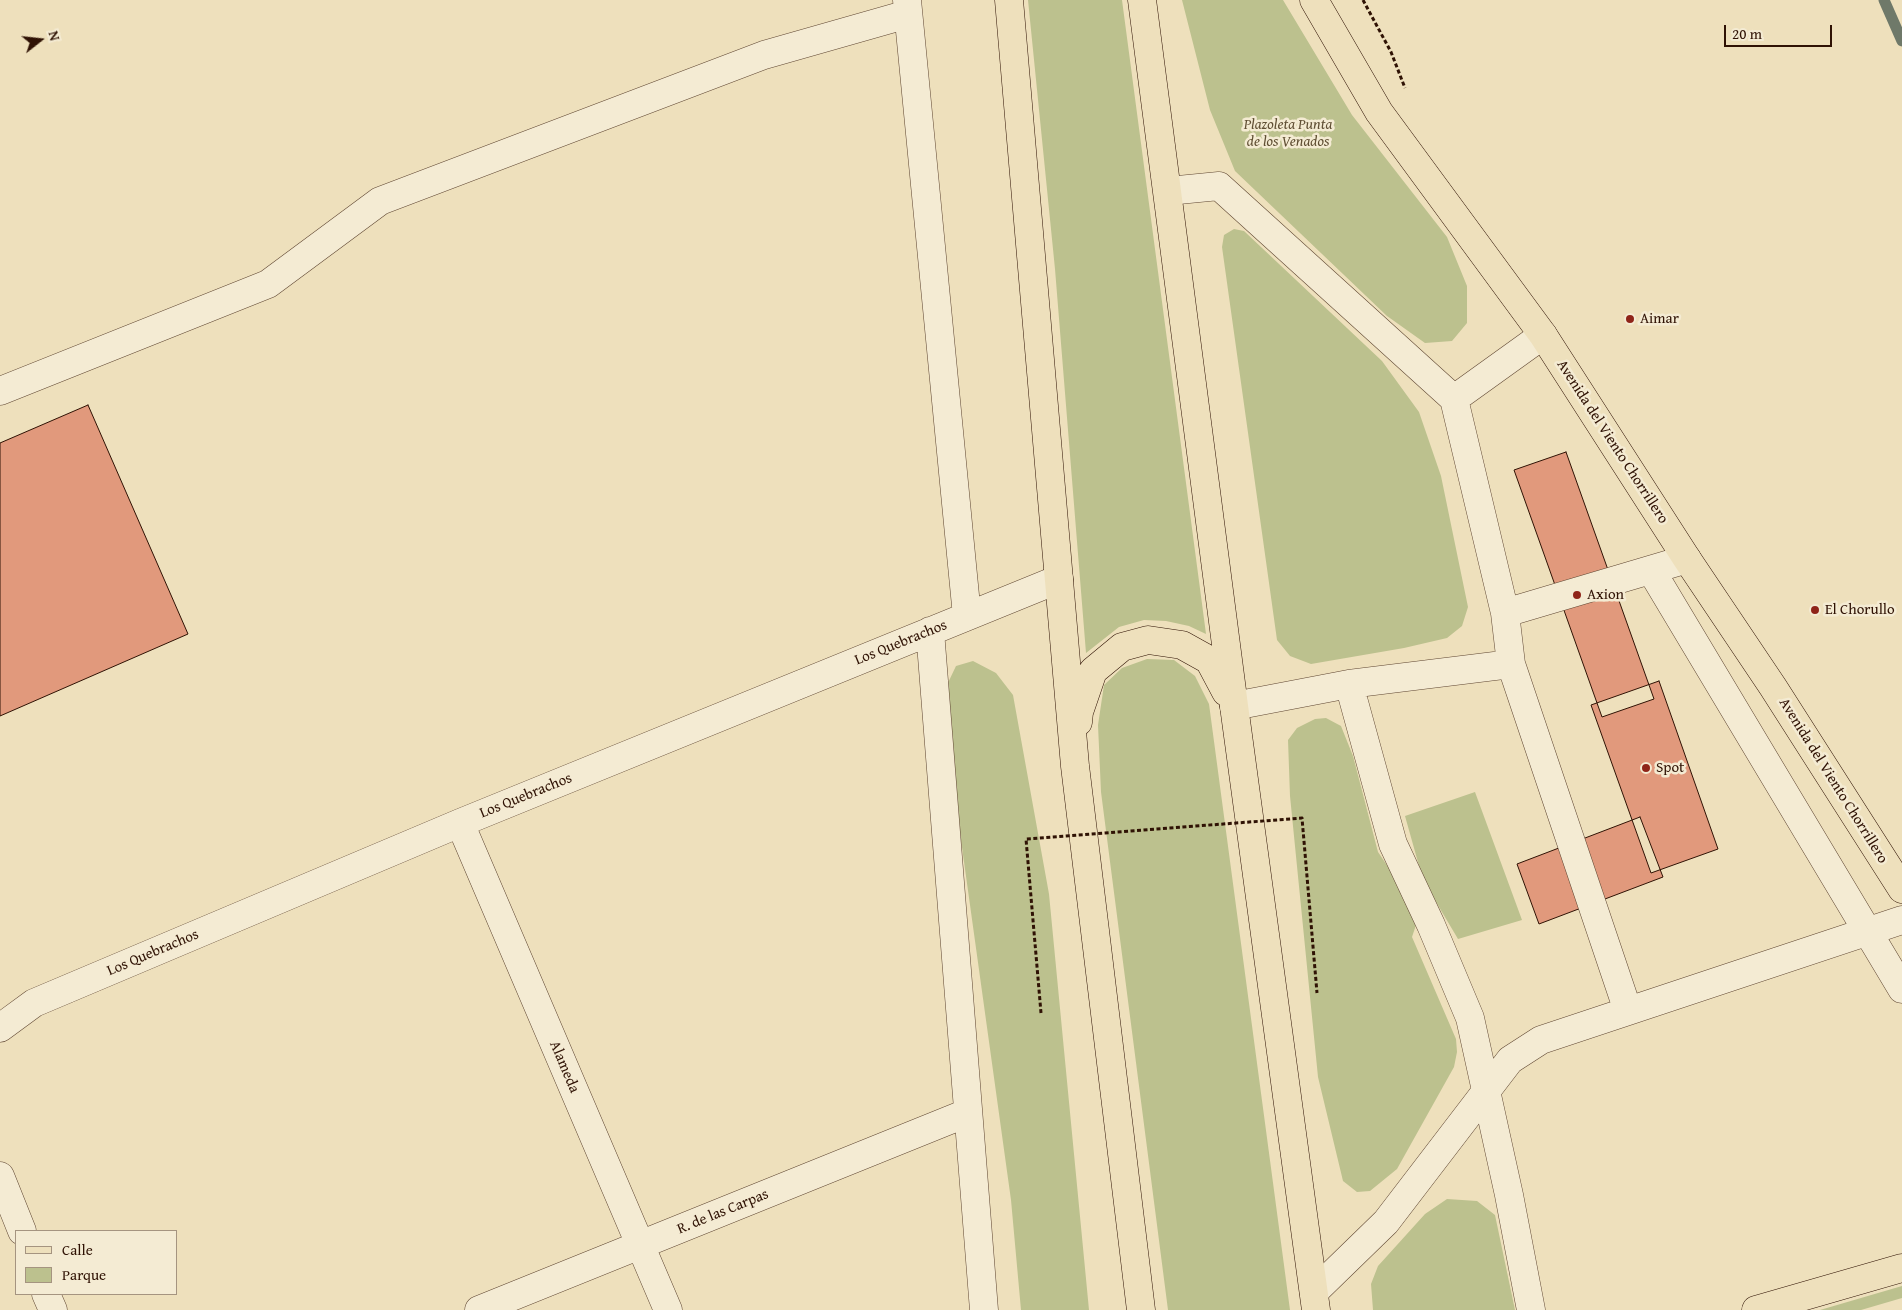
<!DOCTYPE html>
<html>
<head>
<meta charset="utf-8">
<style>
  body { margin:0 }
  #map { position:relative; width:1902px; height:1310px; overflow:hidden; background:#eee0bc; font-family:"Gentium Book Plus",serif }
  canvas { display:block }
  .legend { position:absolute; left:15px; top:1230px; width:162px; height:65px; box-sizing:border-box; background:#f4ebd3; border:1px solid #a59480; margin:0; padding:6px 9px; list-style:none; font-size:15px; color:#2f1204 }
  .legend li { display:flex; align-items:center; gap:10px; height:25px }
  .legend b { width:25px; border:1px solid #a59480 }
  .north { position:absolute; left:15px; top:15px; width:50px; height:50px; -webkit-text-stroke:4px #f4ebd3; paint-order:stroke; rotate:74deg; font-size:14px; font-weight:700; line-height:20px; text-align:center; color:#2f1204 }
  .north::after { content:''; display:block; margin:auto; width:18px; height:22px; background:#2f1204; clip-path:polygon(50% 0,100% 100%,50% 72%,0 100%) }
  .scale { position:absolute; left:1724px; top:25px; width:108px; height:22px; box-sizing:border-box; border:2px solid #2f1204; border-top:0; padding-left:6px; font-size:15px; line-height:18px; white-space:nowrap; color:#2f1204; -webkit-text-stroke:4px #f4ebd3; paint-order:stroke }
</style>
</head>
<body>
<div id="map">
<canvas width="1902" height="1310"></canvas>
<ul class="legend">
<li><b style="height:6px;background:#eee0bc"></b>Calle</li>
<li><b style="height:14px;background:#bcc18e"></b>Parque</li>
</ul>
<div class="north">N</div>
<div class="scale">20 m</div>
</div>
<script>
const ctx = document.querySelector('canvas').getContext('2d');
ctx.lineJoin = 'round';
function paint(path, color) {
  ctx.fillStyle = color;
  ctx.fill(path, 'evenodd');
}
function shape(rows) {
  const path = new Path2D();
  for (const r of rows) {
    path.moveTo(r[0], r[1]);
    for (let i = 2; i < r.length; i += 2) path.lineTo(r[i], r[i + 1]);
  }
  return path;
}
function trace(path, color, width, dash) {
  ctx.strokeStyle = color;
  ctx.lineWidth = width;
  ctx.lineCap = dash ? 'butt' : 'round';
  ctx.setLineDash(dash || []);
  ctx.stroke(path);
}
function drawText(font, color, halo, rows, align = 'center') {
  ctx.font = font + ' "Gentium Book Plus",serif';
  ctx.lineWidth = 5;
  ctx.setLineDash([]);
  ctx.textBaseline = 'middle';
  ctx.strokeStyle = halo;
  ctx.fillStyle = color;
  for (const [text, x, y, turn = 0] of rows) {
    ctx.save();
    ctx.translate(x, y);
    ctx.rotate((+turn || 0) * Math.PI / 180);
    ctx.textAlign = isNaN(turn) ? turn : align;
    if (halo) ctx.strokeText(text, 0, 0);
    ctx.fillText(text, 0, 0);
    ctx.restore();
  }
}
paint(shape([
  [1028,0,1122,0,1206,634,1189,626,1166,621,1144,620,1119,627,1086,653,1055,269],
  [1182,0,1283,0,1352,115,1447,237,1467,286,1467,323,1452,341,1425,343,1387,316,1235,171,1210,110],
  [1234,229,1244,231,1382,361,1419,412,1441,476,1468,607,1462,626,1447,638,1404,648,1311,664,1290,656,1277,640,1222,247,1224,235],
  [1147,659,1174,660,1195,676,1209,704,1290,1310,1168,1310,1101,792,1098,725,1104,685,1122,668],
  [973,661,996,673,1013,695,1049,894,1089,1310,1021,1310,1011,1200,955,797,946,687,956,666],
  [1326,718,1341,726,1353,756,1378,852,1399,883,1416,925,1412,937,1456,1039,1457,1052,1454,1067,1397,1169,1370,1191,1357,1192,1343,1181,1318,1077,1290,796,1288,740,1297,728,1315,719],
  [1475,792,1522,920,1458,939,1423,880,1405,816],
  [1447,1199,1477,1201,1495,1215,1515,1310,1373,1310,1371,1284,1378,1266,1425,1214],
  [1902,1286,1902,1298,1861,1310,1820,1310]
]), '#bcc18e');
trace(shape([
  [1884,0,1902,41]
]), '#6f7969', 11);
const building = shape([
  [88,405,188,634,0,716,0,443,88,405],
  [1566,452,1654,699,1602,717,1514,470,1566,452],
  [1659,681,1718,849,1651,873,1591,705,1659,681],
  [1640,817,1663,877,1539,924,1517,864,1640,817]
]);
paint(building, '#e1997c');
trace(building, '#2f1204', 1);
const minor = shape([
  [907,0,967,616],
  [1168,191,1219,186,1454,399,1505,613,1511,664,1628,1011],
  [0,391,268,284,380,201,764,55,908,14],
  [1454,399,1543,335],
  [1651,570,1902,989],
  [1505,613,1687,559],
  [930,631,984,1310],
  [1349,684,1393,844,1431,925,1470,1018,1509,1195,1531,1310],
  [1234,706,1349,684,1511,664],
  [460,823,668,1310],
  [0,1028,34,1003,460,823,1059,579],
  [0,1176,22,1231],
  [1314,1292,1386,1222,1510,1060,1541,1040,1902,920],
  [46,1294,53,1310],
  [479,1310,967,1113]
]);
const major = shape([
  [1314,0,1379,112,1543,335,1687,559,1773,687,1902,889],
  [1756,1310,1902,1268]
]);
const highway = shape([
  [1009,0,1075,766,1141,1310],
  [1142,0,1234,706,1316,1310],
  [1078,722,1079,712,1093,671,1122,647,1148,640,1182,645,1209,660,1226,692]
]);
trace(minor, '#5f4632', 29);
trace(major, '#2f1204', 29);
trace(highway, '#2f1204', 29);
trace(shape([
  [1363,0,1391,52,1405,88]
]), '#2f1204', 3, [4, 2.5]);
trace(minor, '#f4ebd3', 28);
trace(major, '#eee0bc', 28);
trace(highway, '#eee0bc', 28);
trace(shape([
  [1041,1013,1026,839,1302,818,1317,993]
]), '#2f1204', 3, [4, 2.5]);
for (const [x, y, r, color] of [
  [1630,319,5,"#8f2418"],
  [1577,595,5,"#8f2418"],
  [1815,610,5,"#8f2418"],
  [1646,768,5,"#8f2418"]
]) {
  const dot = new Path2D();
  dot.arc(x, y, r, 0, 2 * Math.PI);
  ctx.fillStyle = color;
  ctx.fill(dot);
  trace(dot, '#f4ebd3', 2);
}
drawText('italic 15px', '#604f34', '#f4ebd3', [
  ["Plazoleta Punta",1288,125],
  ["de los Venados",1288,142]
]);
drawText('15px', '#2f1204', '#f4ebd3', [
  ["Aimar",1640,319],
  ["Axion",1587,595],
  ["El Chorullo",1825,610],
  ["Spot",1656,768]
], 'left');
drawText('15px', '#2f1204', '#f4ebd3', [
  ["Avenida del Viento Chorrillero",1612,442,57],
  ["Los Quebrachos",901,643,-22],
  ["Avenida del Viento Chorrillero",1833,781,58],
  ["Los Quebrachos",526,796,-22],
  ["Los Quebrachos",153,953,-23],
  ["Alameda",564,1067,67],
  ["R. de las Carpas",723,1212,-22]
]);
</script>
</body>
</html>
